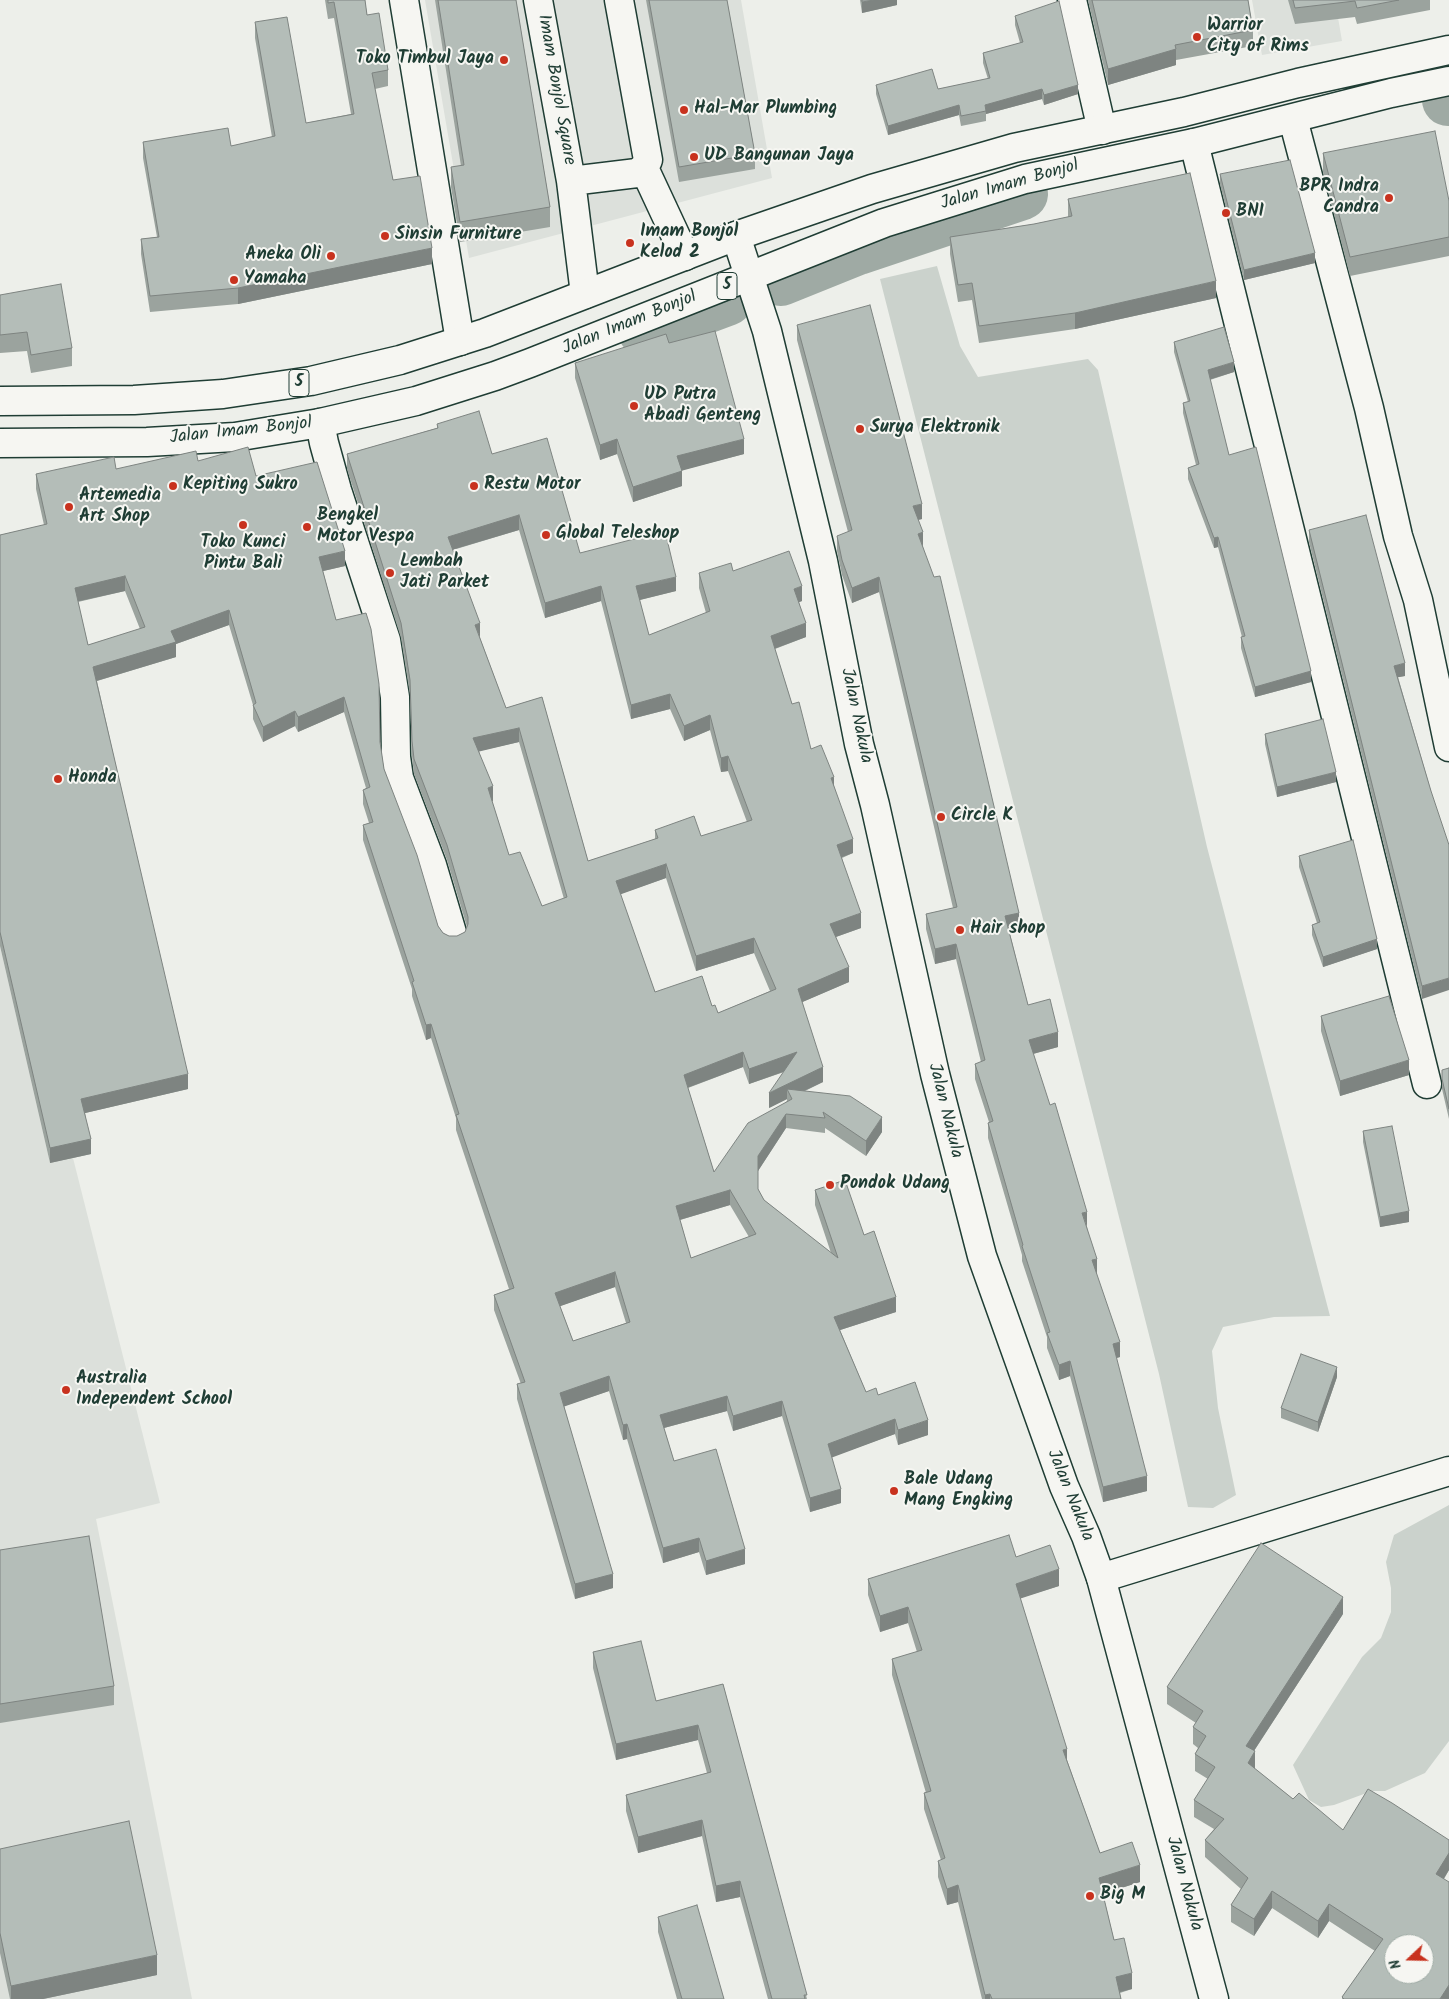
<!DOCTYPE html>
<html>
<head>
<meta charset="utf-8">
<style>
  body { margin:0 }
  #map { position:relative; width:1449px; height:1999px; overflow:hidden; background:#edefea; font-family:Kalam,sans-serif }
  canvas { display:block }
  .north { position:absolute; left:1384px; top:1934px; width:50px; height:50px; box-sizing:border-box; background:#f6f6f2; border:1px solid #a0aca6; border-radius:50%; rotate:249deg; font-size:14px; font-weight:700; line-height:20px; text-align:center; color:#1f3d34 }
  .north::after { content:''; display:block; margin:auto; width:18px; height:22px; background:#c8321e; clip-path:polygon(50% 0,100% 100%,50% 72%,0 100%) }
</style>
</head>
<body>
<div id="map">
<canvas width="1449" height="1999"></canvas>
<div class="north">N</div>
</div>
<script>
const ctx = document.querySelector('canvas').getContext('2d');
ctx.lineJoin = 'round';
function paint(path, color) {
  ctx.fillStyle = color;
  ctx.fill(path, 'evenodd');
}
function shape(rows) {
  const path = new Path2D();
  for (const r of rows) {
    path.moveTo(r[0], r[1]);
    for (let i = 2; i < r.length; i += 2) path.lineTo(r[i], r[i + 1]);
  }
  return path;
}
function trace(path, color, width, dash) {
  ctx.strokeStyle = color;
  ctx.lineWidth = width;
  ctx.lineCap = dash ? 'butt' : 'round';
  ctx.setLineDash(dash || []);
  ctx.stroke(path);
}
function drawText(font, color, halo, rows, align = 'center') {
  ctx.font = font + ' Kalam,sans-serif';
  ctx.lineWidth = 4;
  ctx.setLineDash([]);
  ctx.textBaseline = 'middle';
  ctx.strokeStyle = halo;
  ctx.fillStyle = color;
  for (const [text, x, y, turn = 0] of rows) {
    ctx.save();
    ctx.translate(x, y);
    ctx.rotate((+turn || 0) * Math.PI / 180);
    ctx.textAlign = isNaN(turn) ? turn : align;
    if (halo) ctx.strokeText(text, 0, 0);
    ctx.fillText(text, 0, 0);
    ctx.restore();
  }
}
paint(shape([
  [425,0,741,0,772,178,469,258],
  [1252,0,1335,0,1342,41,1262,55],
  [0,946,50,1163,73,1158,160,1503,96,1519,192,1999,0,1999]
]), '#dce0db');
paint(shape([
  [937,266,960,346,978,377,1088,359,1098,370,1207,847,1330,1316,1274,1317,1223,1327,1212,1351,1218,1408,1236,1495,1213,1508,1188,1507,1159,1374,880,279],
  [1449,1505,1449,1741,1425,1773,1385,1791,1372,1791,1334,1805,1321,1807,1309,1800,1293,1765,1362,1657,1381,1638,1391,1612,1391,1588,1386,1562,1394,1535]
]), '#cbd2cc');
trace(shape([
  [1448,100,1449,100],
  [781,280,858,249,1022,194],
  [644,331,727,300]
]), '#9faaa4', 52);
const minor = shape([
  [404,0,460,341],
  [538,0,571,181,585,294],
  [1072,0,1102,130],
  [1293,119,1369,408,1398,536,1418,600,1449,747],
  [1194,143,1427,1084],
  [644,168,685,256],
  [571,181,637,173,644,168,648,160,619,0],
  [320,423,324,443,337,490,386,640,395,697,396,757,399,778,432,865,453,936],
  [1101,1578,1449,1471]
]);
const secondary = shape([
  [736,236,767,331,823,561,859,744,875,805,935,1074,982,1256,1064,1486,1086,1536,1101,1578,1214,1999]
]);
const trunk = shape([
  [0,401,134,400,223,394,311,381,400,360,485,333,736,236,872,189,1014,148,1184,112,1298,83,1449,50],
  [0,443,147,442,235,437,320,423,416,401,495,376,530,363,884,223,1025,179,1194,143,1391,93,1449,81]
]);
trace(minor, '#1f3d34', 31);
trace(secondary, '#1f3d34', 31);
trace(trunk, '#1f3d34', 31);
trace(minor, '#f6f6f2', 28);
trace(secondary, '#f6f6f2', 28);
trace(trunk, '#f6f6f2', 28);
paint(shape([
  [325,0,365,0,367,15,388,70,388,86,375,89,393,180,432,264,238,304,150,312,141,254,141,239,157,237,143,158,143,142,231,146,272,137,255,38,255,22,306,123,351,114,334,18,328,19],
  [435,0,516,0,550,207,550,227,460,242,451,187,451,167,461,166],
  [646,0,727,0,755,154,755,169,679,182],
  [860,0,897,0,897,5,862,13],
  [1088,0,1248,0,1253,30,1253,46,1176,60,1176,65,1108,85],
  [1288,0,1430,0,1430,10,1357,24,1355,17,1295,24],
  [1015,16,1078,94,1044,105,1042,99,986,114,986,121,961,126,959,115,888,135,876,94,876,85,938,89,988,79,983,63,983,53,1020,43,1015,25],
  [1323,153,1449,201,1449,256,1350,276,1323,172],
  [1220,174,1315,263,1244,280,1220,184],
  [1068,199,1216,298,1075,329,979,343,972,300,958,302,950,254,950,237,1034,224,1068,217],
  [0,295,72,348,72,366,31,373,27,351,0,353],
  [797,325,922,519,918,520,923,547,1019,928,1009,930,1028,1005,1058,1047,1033,1054,1087,1227,1097,1274,1096,1274,1120,1357,1116,1358,1147,1491,1103,1502,1070,1376,1059,1380,1047,1348,1047,1337,1022,1261,1022,1255,988,1138,988,1123,989,1122,975,1079,975,1064,981,1062,956,959,935,964,926,929,926,914,953,908,879,592,852,603,842,575,837,551,837,536,848,532,797,340],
  [1174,342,1234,372,1210,380,1229,455,1311,682,1255,697,1241,648,1241,637,1242,637,1218,547,1214,548,1188,479,1188,468,1196,465,1183,413,1183,403,1188,402,1174,352],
  [669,343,744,454,682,470,682,486,633,502,617,454,600,460,575,378,575,363],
  [437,424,492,454,580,553,676,591,639,600,649,635,706,613,699,588,699,573,733,571,802,601,799,602,806,637,775,649,792,704,811,749,834,786,853,853,842,858,861,928,836,937,849,982,802,1002,823,1082,805,1091,882,1132,866,1156,825,1128,825,1133,786,1128,758,1171,758,1189,764,1200,831,1253,815,1205,815,1190,864,1235,896,1312,840,1330,866,1392,878,1395,928,1435,898,1445,895,1434,831,1457,841,1503,810,1512,782,1416,733,1431,727,1411,664,1428,674,1461,745,1564,706,1575,699,1552,663,1563,627,1439,623,1440,609,1391,564,1406,613,1588,575,1599,517,1399,517,1384,521,1384,494,1310,494,1295,509,1289,456,1130,456,1118,431,1038,426,1040,412,996,412,989,363,840,363,825,369,823,363,804,363,790,366,788,344,712,298,732,295,726,263,742,253,719,253,705,229,625,176,644,176,657,97,681,188,1089,85,1113,91,1154,50,1163,0,946,0,535,44,525,36,489,36,474,116,469,198,461,256,476,345,566,323,571,336,620,380,742,384,769,438,926,443,933,449,936,457,936,465,932,467,927,447,860,414,774,412,756,410,695,401,638,347,469,347,454,437,428],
  [519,530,545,618,601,601,631,719,670,709,684,741,710,730,721,772,728,771,747,822,701,836,655,830,655,839,588,861,542,697,506,708,480,638,453,550],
  [125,591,140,629,88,645,78,602],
  [519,742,564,899,542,906,509,855,492,801,493,801,479,751],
  [666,878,696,971,754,953,770,991,718,1013,712,1006,655,992,620,894],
  [743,1067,749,1084,784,1072,769,1108,787,1099,787,1101,714,1172,688,1088],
  [730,1205,749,1237,691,1258,680,1220],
  [615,1287,626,1323,573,1341,560,1306],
  [1309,530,1405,676,1398,677,1431,791,1422,999,1309,542],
  [1265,734,1336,782,1277,797,1265,744],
  [1299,856,1377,949,1323,967,1312,935,1312,925,1317,923,1299,867],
  [1321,1016,1409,1075,1340,1096,1321,1031],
  [1449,1068,1449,1119,1442,1089,1442,1079],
  [1363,1131,1409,1222,1380,1227,1363,1142],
  [1337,1377,1318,1432,1281,1418,1281,1408],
  [0,1550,114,1686,114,1705,0,1723],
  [1016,1557,1059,1586,1020,1598,1067,1760,1100,1853,1140,1882,1103,1894,1114,1940,1132,1989,1120,1993,1121,1999,982,1999,958,1902,947,1905,938,1877,938,1861,941,1860,924,1809,924,1793,926,1793,892,1675,892,1659,917,1652,908,1623,880,1632,868,1595,868,1579],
  [1343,1614,1254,1751,1255,1769,1293,1799,1343,1830,1449,1840,1449,1870,1444,1879,1449,1999,1342,1999,1342,1997,1375,1951,1329,1921,1318,1938,1272,1908,1254,1936,1231,1922,1231,1905,1241,1889,1205,1857,1205,1840,1214,1829,1194,1817,1194,1800,1208,1779,1195,1771,1195,1754,1198,1748,1193,1744,1193,1727,1196,1723,1167,1704,1167,1687],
  [593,1652,656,1701,723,1684,807,1999,768,1999,740,1897,716,1902,702,1836,638,1853,626,1811,626,1795,707,1773,698,1740,616,1760,593,1668],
  [0,1849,157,1975,43,1999,10,1999,0,1953],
  [658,1917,724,1999,677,1999,658,1932]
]), '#9ba39e');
paint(shape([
  [874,0,897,0,897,5,862,13,862,2],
  [1176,49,1176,65,1108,85,1108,69],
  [1078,85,1078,94,1044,105,1044,95],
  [1042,89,1042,99,986,114,985,105],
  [959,105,959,115,888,135,888,126],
  [432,248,432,264,238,304,238,288],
  [1315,253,1315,263,1244,280,1244,270],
  [1216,281,1216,298,1075,329,1075,313],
  [1234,362,1234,372,1208,380,1208,370],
  [617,439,617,454,600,460,600,445],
  [744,439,744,454,677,472,677,456],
  [682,471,682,486,633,502,633,487],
  [922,504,922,519,913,521,913,506],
  [519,515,519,530,448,551,448,537],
  [923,532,923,547,918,534],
  [1218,537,1218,547,1214,548,1214,538],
  [345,551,345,566,319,572,319,557],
  [125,576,125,591,75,602,75,588],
  [676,577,676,591,636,601,636,586],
  [879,577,879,592,852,603,852,588],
  [601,586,601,601,545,618,545,603],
  [802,586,802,601,794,604,794,589],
  [229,610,229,625,176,644,176,657,93,682,93,667,171,631],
  [480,623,480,638,475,625],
  [806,623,806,637,771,650,771,636],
  [1405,663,1405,676,1394,678,1394,666],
  [1311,671,1311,682,1255,697,1255,687],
  [670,694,670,709,631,719,631,705],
  [344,697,344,712,298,732,298,717],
  [295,711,295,726,263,742,263,727],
  [710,715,710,730,684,741,684,726],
  [519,728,519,742,473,753,473,738],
  [728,756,728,771,721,772,721,758],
  [1336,772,1336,782,1277,797,1277,787],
  [834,777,834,792,831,778],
  [493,786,493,801,488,803,488,788],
  [853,839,853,853,837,859,837,845],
  [666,864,666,878,616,896,616,881],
  [861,913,861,928,830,939,830,924],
  [1019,913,1019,928,1005,931,1005,916],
  [754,938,754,953,696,971,696,956],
  [1377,939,1377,949,1323,967,1323,957],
  [956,944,956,959,935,964,935,949],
  [849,967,849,982,798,1004,798,989],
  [1449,978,1449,990,1422,999,1422,986],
  [431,1024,431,1038,426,1040,426,1025],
  [1058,1032,1058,1047,1029,1055,1029,1040],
  [743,1052,743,1067,684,1089,684,1075],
  [797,1052,797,1067,749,1084,749,1069],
  [1409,1060,1409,1075,1340,1096,1340,1081],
  [823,1067,823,1082,791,1097,787,1089,787,1099,769,1108,769,1093],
  [188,1074,188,1089,81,1114,81,1099],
  [786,1114,786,1128,758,1171,758,1156],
  [882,1117,882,1132,866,1156,866,1141],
  [91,1139,91,1154,50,1163,50,1148],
  [730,1190,730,1205,676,1221,676,1206],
  [1409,1211,1409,1222,1380,1227,1380,1217],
  [1087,1212,1087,1227,1082,1213],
  [1097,1259,1097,1274,1092,1275,1092,1260],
  [615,1272,615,1287,555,1308,555,1293],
  [896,1297,896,1312,834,1332,834,1317],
  [1120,1342,1120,1357,1113,1359,1113,1344],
  [1070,1361,1070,1376,1059,1380,1059,1365],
  [1337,1367,1337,1377,1318,1432,1318,1422],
  [609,1376,609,1391,560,1408,560,1393],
  [727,1396,727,1411,660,1429,660,1415],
  [782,1401,782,1416,733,1431,733,1416],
  [895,1419,895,1434,828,1459,828,1444],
  [928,1420,928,1435,898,1445,898,1430],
  [627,1424,627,1439,623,1440,623,1425],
  [1147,1476,1147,1491,1103,1502,1103,1487],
  [841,1489,841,1503,810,1512,810,1498],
  [699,1538,699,1552,663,1563,663,1548],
  [745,1549,745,1564,706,1575,706,1561],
  [1059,1569,1059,1586,1016,1600,1016,1584],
  [613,1574,613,1588,575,1599,575,1584],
  [1343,1597,1343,1614,1246,1763,1246,1746],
  [908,1607,908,1623,880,1632,880,1616],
  [698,1725,698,1740,616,1760,616,1744],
  [1067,1749,1067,1766,1063,1750],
  [1255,1751,1255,1769,1248,1780,1248,1763],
  [702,1820,702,1836,638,1853,638,1837],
  [1449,1853,1449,1870,1436,1891,1436,1874],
  [1140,1865,1140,1882,1099,1895,1099,1878],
  [740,1881,740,1897,716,1902,716,1886],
  [958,1885,958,1902,947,1905,947,1889],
  [1272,1891,1272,1908,1254,1936,1254,1919],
  [1329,1904,1329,1921,1318,1938,1318,1921],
  [157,1955,157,1975,43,1999,11,1999,11,1986],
  [1132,1973,1132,1989,1116,1993,1116,1977],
  [1449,1985,1449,1999,1440,1999],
  [990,1994,990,1999,985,1999,985,1995]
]), '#7e8481');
const building = shape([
  [328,0,365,0,367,15,379,13,388,70,372,73,393,180,420,176,432,248,238,288,150,296,141,239,159,237,143,142,228,128,231,146,275,136,255,22,287,17,306,123,354,114,334,2,328,3,328,0],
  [438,0,516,0,550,207,460,222,451,167,464,165,438,0],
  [649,0,727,0,755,154,679,167,649,0],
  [862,0,874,0,862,2,862,0],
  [1092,0,1248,0,1253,30,1175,45,1176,49,1108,69,1092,0],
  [1293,0,1399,0,1357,8,1355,1,1295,8,1293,0],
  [1059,1,1078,85,1044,95,1042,89,985,105,986,111,961,116,959,105,888,126,876,85,932,69,938,89,990,78,983,53,1023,42,1015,16,1059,1],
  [1435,131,1449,201,1449,237,1350,257,1323,153,1435,131],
  [1290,160,1315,253,1244,270,1220,174,1290,160],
  [1190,173,1216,281,1075,313,979,326,972,283,958,285,950,237,1034,224,1072,216,1068,199,1190,173],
  [61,284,72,348,31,355,27,332,0,335,0,295,61,284],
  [870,305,922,504,913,506,923,532,918,534,934,577,940,576,1019,913,1005,916,1028,1005,1050,999,1058,1032,1029,1040,1050,1105,1055,1103,1087,1212,1082,1213,1097,1259,1092,1260,1120,1342,1113,1344,1147,1476,1103,1487,1070,1361,1059,1365,1047,1333,1050,1332,1022,1246,1023,1245,988,1123,993,1121,975,1064,985,1060,956,944,935,949,926,914,957,907,879,577,852,588,842,560,837,536,852,530,797,325,870,305],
  [1224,327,1234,362,1208,370,1229,455,1256,447,1311,671,1255,687,1241,637,1245,636,1218,537,1214,538,1188,468,1199,464,1183,403,1190,401,1174,342,1224,327],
  [715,331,744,439,677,456,682,471,633,487,617,439,600,445,575,363,666,334,669,343,715,331],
  [479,411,492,454,547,438,580,553,665,531,676,577,636,586,649,635,710,611,699,573,731,563,733,571,789,551,802,586,794,589,806,623,771,636,792,704,799,702,811,749,821,745,834,777,831,778,853,839,837,845,861,913,830,924,849,967,798,989,823,1067,769,1093,797,1052,749,1069,743,1052,684,1075,714,1172,748,1123,792,1099,787,1089,850,1096,882,1117,866,1141,823,1112,825,1118,786,1114,758,1156,758,1189,764,1200,838,1258,815,1190,845,1180,864,1235,874,1231,896,1297,834,1317,866,1392,876,1388,878,1395,915,1382,928,1420,898,1430,895,1419,828,1444,841,1489,810,1498,782,1401,733,1416,727,1396,660,1415,674,1461,716,1449,745,1549,706,1561,699,1538,663,1548,627,1424,623,1425,609,1376,560,1393,613,1574,575,1584,517,1384,525,1382,494,1295,514,1288,456,1115,459,1114,431,1024,426,1025,412,982,414,981,363,825,373,822,363,790,370,787,344,697,298,717,295,711,263,727,253,705,256,703,229,610,171,631,176,642,93,667,188,1074,81,1099,91,1139,50,1148,0,932,0,535,47,524,36,474,114,457,116,469,196,451,198,461,248,447,256,476,317,462,345,551,319,557,336,620,366,613,371,629,379,684,380,742,384,769,417,855,438,926,443,933,449,936,457,936,465,932,468,924,468,917,447,845,414,759,412,741,410,680,401,623,347,454,438,428,437,424,479,411],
  [519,515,545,603,601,586,631,705,670,694,684,726,710,715,721,758,728,756,752,820,701,836,694,816,655,830,658,838,588,861,542,697,506,708,475,625,480,623,448,537,519,515],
  [125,576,145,627,88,645,75,588,125,576],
  [519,728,567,897,542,906,520,852,509,855,488,788,493,786,473,738,519,728],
  [666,864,696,956,754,938,776,989,718,1013,715,1005,712,1006,702,976,655,992,616,881,666,864],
  [730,1190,756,1234,691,1258,676,1206,730,1190],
  [615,1272,630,1322,573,1341,555,1293,615,1272],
  [1366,515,1405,663,1394,666,1431,791,1449,845,1449,978,1422,986,1309,530,1366,515],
  [1323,719,1336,772,1277,787,1265,734,1323,719],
  [1353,840,1377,939,1323,957,1312,925,1320,922,1299,856,1353,840],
  [1389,996,1409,1060,1340,1081,1321,1016,1389,996],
  [1449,1068,1449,1109,1442,1079,1442,1070,1449,1068],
  [1392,1126,1409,1211,1380,1217,1363,1131,1392,1126],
  [1301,1354,1337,1367,1318,1422,1281,1408,1301,1354],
  [1009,1535,1016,1557,1050,1545,1059,1569,1016,1584,1067,1749,1063,1750,1100,1853,1132,1842,1140,1865,1099,1878,1114,1940,1124,1938,1132,1973,1116,1977,1121,1999,992,1999,990,1994,985,1995,958,1885,947,1889,938,1861,945,1858,924,1793,931,1791,892,1659,922,1650,908,1607,880,1616,868,1579,1009,1535],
  [89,1536,114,1686,0,1704,0,1550,89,1536],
  [1261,1543,1343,1597,1246,1746,1255,1751,1248,1763,1293,1799,1299,1793,1343,1830,1368,1789,1392,1803,1449,1840,1449,1853,1436,1874,1449,1882,1449,1985,1440,1999,1344,1999,1342,1997,1383,1939,1329,1904,1318,1921,1272,1891,1254,1919,1231,1905,1248,1878,1205,1840,1224,1819,1194,1800,1215,1767,1195,1754,1206,1736,1193,1727,1203,1711,1167,1687,1261,1543],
  [1394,1944,1424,1944,1424,1974,1394,1974,1394,1944],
  [641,1641,656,1701,723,1684,807,1995,804,1995,805,1999,772,1999,740,1881,716,1886,702,1820,638,1837,626,1795,711,1772,698,1725,616,1744,593,1652,641,1641],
  [129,1821,157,1955,11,1986,0,1933,0,1849,129,1821],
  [697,1905,724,1999,682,1999,658,1917,697,1905]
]);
paint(building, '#b4bdb8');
trace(building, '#7e8481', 1);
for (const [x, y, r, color] of [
  [1197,37,5,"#c8321e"],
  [504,60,5,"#c8321e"],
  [684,110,5,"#c8321e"],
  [694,157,5,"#c8321e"],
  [1389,198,5,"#c8321e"],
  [1226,213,5,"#c8321e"],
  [385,236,5,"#c8321e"],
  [630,243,5,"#c8321e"],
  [331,256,5,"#c8321e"],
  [234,280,5,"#c8321e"],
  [634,406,5,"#c8321e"],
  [860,429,5,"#c8321e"],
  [173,486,5,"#c8321e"],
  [474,486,5,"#c8321e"],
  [69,507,5,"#c8321e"],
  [243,525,5,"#c8321e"],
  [307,527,5,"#c8321e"],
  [546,535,5,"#c8321e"],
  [390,573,5,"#c8321e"],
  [58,779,5,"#c8321e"],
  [941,817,5,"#c8321e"],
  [960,930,5,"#c8321e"],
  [830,1185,5,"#c8321e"],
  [66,1390,5,"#c8321e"],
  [894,1491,5,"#c8321e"],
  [1090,1896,5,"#c8321e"]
]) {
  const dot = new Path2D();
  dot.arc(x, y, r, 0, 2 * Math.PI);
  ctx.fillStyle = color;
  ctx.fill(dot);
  trace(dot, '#f6f6f2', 2);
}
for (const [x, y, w] of [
  [727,286,20],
  [299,383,20]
]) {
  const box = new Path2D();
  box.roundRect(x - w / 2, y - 13.5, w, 27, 4);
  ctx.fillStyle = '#f6f6f2';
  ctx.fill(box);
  trace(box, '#1f3d34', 1);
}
drawText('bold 16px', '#1f3d34', null, [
  ["5",727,286],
  ["5",299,383]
]);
drawText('bold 18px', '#1f3d34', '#f6f6f2', [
  ["Warrior",1207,27],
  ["City of Rims",1207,48],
  ["Toko Timbul Jaya",494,60,"right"],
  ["Hal-Mar Plumbing",694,110],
  ["UD Bangunan Jaya",704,157],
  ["BPR Indra",1379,188,"right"],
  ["Candra",1379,209,"right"],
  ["BNI",1236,213],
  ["Imam Bonjol",640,233],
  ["Kelod 2",640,254],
  ["Sinsin Furniture",395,236],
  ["Aneka Oli",321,256,"right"],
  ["Yamaha",244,280],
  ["UD Putra",644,396],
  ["Abadi Genteng",644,417],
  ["Surya Elektronik",870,429],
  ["Kepiting Sukro",183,486],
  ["Restu Motor",484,486],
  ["Artemedia",79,497],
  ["Art Shop",79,518],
  ["Bengkel",317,517],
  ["Motor Vespa",317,538],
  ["Global Teleshop",556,535],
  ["Toko Kunci",243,544,"center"],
  ["Pintu Bali",243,565,"center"],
  ["Lembah",400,563],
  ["Jati Parket",400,584],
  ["Honda",68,779],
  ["Circle K",951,817],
  ["Hair shop",970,930],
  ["Pondok Udang",840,1185],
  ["Australia",76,1380],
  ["Independent School",76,1401],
  ["Bale Udang",904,1481],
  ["Mang Engking",904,1502],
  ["Big M",1100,1896]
], 'left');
drawText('18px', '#1f3d34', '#f6f6f2', [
  ["Imam Bonjol Square",555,90,80],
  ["Jalan Imam Bonjol",1010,186,-16],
  ["Jalan Imam Bonjol",630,324,-22],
  ["Jalan Imam Bonjol",241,432,-6],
  ["Jalan Nakula",855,716,78],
  ["Jalan Nakula",944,1111,76],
  ["Jalan Nakula",1069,1496,68],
  ["Jalan Nakula",1183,1884,75]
]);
</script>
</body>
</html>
